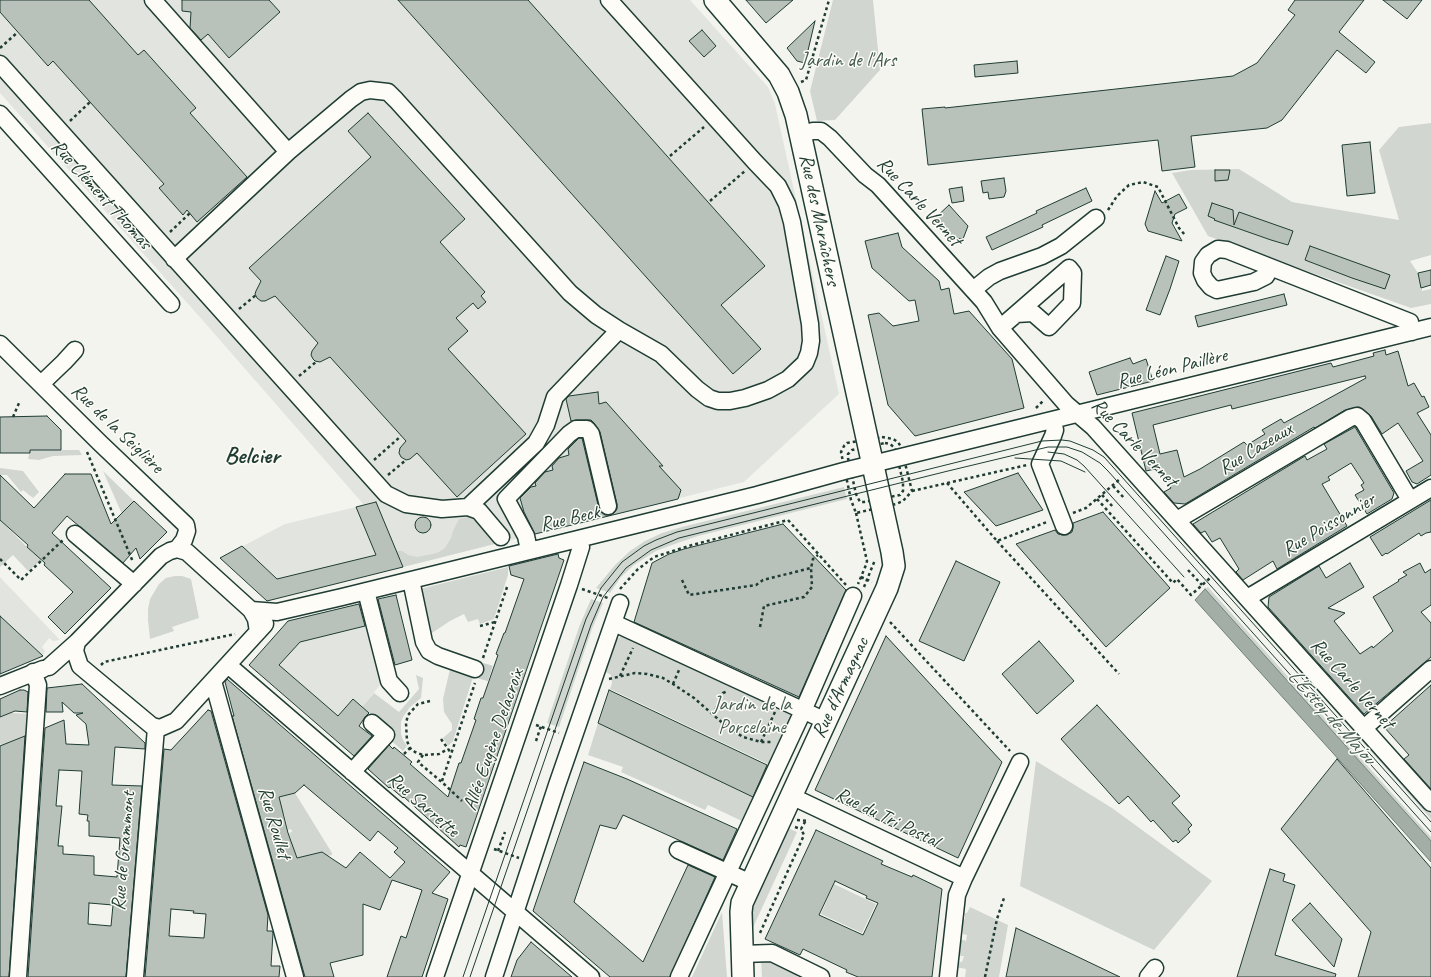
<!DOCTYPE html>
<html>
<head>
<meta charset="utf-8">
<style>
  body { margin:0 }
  canvas { display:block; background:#f4f4ef }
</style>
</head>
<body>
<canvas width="1431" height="977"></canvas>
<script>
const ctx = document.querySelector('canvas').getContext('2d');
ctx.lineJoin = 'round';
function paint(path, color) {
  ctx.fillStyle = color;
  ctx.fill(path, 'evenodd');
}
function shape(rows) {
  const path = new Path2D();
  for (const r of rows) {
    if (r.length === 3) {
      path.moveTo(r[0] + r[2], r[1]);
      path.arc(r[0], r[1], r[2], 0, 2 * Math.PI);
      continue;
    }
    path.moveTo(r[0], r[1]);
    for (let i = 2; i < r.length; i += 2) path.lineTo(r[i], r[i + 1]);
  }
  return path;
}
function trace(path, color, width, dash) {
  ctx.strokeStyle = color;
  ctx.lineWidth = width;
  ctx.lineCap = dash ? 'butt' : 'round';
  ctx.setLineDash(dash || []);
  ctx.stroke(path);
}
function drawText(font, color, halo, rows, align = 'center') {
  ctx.font = font + ' Caveat,sans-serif';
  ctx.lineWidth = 3;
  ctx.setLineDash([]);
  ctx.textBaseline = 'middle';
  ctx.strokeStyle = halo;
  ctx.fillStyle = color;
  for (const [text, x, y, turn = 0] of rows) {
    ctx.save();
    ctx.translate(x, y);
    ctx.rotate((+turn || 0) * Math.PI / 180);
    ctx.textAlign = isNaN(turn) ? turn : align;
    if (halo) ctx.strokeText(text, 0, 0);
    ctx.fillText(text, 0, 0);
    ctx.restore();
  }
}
paint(shape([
  [0,0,690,0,768,87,775,104,839,394,744,482,267,601,220,558,285,524,364,505,198,315,0,93],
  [0,577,60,640,53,641,49,638,42,647,45,651,43,656,0,674],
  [366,602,385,679,362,707,353,699,325,731,249,665,288,621]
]), '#e2e5df');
paint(shape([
  [833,0,873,0,880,70,835,120,817,121,810,91],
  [1431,123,1431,255,1410,261,1418,273,1422,291,1431,289,1431,304,1411,308,1208,236,1172,173,1191,170,1239,169,1292,202,1399,220,1379,150,1399,127],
  [30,450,79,450,82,455,53,456,39,460,28,459],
  [0,468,23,471,39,492,33,498,23,490,21,492,7,475,0,475],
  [103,471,134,501,122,514],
  [844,487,847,499,698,536,669,546,656,551,634,565,621,577,610,593,596,588,615,565,630,551,645,541,662,533,682,527],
  [468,517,474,520,485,530,494,544,403,567,396,551,402,551,408,555,417,557,437,553,445,548,451,538,453,531,459,519],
  [0,520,34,554,45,545,52,551,28,571,13,555,0,567],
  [508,567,508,575,494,619,480,624,478,619,468,622,464,614,450,621,429,635,420,589],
  [175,576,182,576,191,579,199,618,172,627,174,631,150,639,148,620,148,609,150,599,159,584,166,578],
  [1221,576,1255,617,1431,814,1431,819,1218,579],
  [1208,587,1431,837,1431,841,1205,589],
  [591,599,603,603,592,629,559,727,547,723,579,627],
  [633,625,803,699,770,765,610,689,612,683,611,675,602,670,610,646],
  [450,669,473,677,453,741,448,746,443,738,452,730,452,724,444,712,443,699],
  [416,675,423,678,421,698,410,707,403,717,401,722,401,734,403,740,407,746,403,751,388,738,392,733,362,707,374,693,399,712,419,689],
  [11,713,30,714,27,735,1,746,0,743,0,717],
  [598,723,755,798,744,822,708,805,705,810,621,772,623,767,588,755],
  [1036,761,1112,808,1212,881,1154,950,1020,886],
  [295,793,332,853,332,855,327,856,322,852,297,858,296,854,295,854,289,833,292,832,291,829,288,830,284,813,280,814,276,798],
  [788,828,797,832,750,934,750,909],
  [834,884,876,904,862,933,821,914],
  [970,907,1008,925,999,977,965,977,966,969,955,967,955,961,962,962,964,956,960,956,960,948,957,947,960,939,966,941,967,935,963,934,963,930,958,928,962,919,965,919,965,913,967,913],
  [722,912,727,977,692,977],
  [761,958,766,958,798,974,797,977,762,977]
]), '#d1d6d1');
const water = shape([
  [1205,589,1431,841,1431,862,1195,600,1205,589]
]);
paint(water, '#a3aea7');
trace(water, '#6e8179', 1);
const building = shape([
  [0,0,89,0,138,55,144,50,196,108,190,113,247,177,197,222,187,210,183,215,159,188,164,184,53,61,48,66,0,12,0,0],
  [182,0,269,0,280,12,229,58,208,34,201,40,190,28,191,12,182,11,182,0],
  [398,0,528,0,765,266,721,305,761,349,733,374,398,0],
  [746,0,793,0,766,23,746,0],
  [1295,0,1364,0,1339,32,1375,62,1366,73,1337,50,1282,120,1267,128,1191,136,1195,167,1162,171,1158,140,928,165,922,109,945,107,945,108,1233,76,1257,63,1295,15,1288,10,1295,0],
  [1383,0,1422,0,1407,19,1383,0],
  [815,21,805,63,797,61,787,48,815,21],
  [702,30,716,46,704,57,689,41,702,30],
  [1017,61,1018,73,975,77,974,65,1017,61],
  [368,113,465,219,440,242,485,292,481,296,486,302,478,309,473,303,456,318,468,331,448,349,526,434,457,497,417,453,410,459,406,460,401,457,399,453,400,448,406,441,330,357,320,362,315,361,313,359,311,355,312,351,318,343,275,296,265,301,261,301,257,298,255,294,256,291,261,281,249,268,371,157,348,131,368,113],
  [1370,142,1375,193,1347,196,1342,145,1370,142],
  [1215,170,1230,170,1228,180,1215,181,1215,170],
  [1004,178,1006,191,1004,197,989,199,988,192,983,193,981,181,1004,178],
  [962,187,964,201,952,203,949,189,962,187],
  [1086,188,1092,201,1042,225,1043,227,992,250,986,237,1037,213,1036,211,1086,188],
  [1155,191,1162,203,1179,194,1187,208,1175,214,1172,223,1182,241,1148,231,1145,224,1155,191],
  [1212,203,1233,210,1234,225,1239,212,1293,231,1288,245,1271,240,1214,220,1215,219,1208,216,1212,203],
  [949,205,968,226,963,239,954,238,951,241,933,220,949,205],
  [898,233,902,247,939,281,941,290,949,288,954,314,969,311,1012,359,1024,408,915,436,888,405,868,315,879,313,893,326,919,321,915,300,909,301,872,268,865,241,898,233],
  [1310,246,1390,275,1385,289,1352,278,1305,260,1310,246],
  [1166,256,1179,261,1170,289,1160,315,1146,310,1166,256],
  [1431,270,1431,285,1421,288,1418,273,1431,270],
  [1284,294,1287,305,1198,327,1195,316,1284,294],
  [1385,350,1386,355,1398,351,1408,386,1414,383,1422,397,1424,396,1429,407,1417,413,1431,435,1431,475,1417,484,1412,482,1406,471,1423,461,1398,423,1382,434,1371,416,1363,409,1359,407,1345,410,1315,428,1314,427,1185,504,1174,503,1164,492,1171,488,1155,469,1146,471,1132,413,1331,363,1333,367,1374,356,1373,353,1385,350],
  [1365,376,1366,378,1284,423,1281,419,1262,430,1265,434,1247,445,1244,442,1200,469,1184,477,1177,450,1160,454,1153,425,1231,405,1232,409,1365,376],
  [1130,358,1133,364,1146,359,1153,381,1097,395,1089,372,1130,358],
  [598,392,599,404,606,402,663,466,659,466,681,490,678,499,535,534,524,512,520,498,531,487,536,486,535,483,545,472,553,470,552,466,559,458,569,455,568,449,579,438,582,438,599,509,601,512,605,515,610,515,614,513,617,509,617,504,600,432,594,423,591,420,576,420,571,421,566,399,569,396,598,392],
  [47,416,61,430,61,450,30,450,30,453,0,453,0,417,47,416],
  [1355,427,1394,493,1392,499,1367,514,1355,495,1364,490,1361,485,1364,483,1351,463,1328,477,1330,480,1322,484,1347,526,1277,569,1273,561,1243,580,1236,572,1239,569,1220,538,1212,542,1205,531,1201,533,1193,524,1305,456,1307,460,1327,449,1324,444,1355,427],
  [1018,473,1043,510,996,526,964,492,1018,473],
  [65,474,91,474,111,524,134,501,167,532,140,559,136,548,123,563,67,516,52,533,111,588,65,634,48,617,73,592,44,565,45,563,27,547,28,545,0,520,0,475,34,508,65,474],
  [1431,500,1431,532,1426,533,1421,536,1419,533,1387,554,1386,553,1382,556,1370,537,1431,500],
  [376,502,403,567,267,601,220,558,242,546,277,579,376,555,356,507,376,502],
  [1103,512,1170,588,1106,647,1016,544,1055,530,1058,534,1063,535,1067,535,1072,532,1073,528,1073,523,1103,512],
  [423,525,8],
  [783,524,846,590,799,697,634,622,652,563,669,554,684,549,783,524],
  [558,554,559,558,564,560,466,847,460,845,459,847,404,797,403,798,390,787,389,788,368,769,389,745,393,749,394,747,412,762,410,764,448,797,459,763,461,763,476,720,474,719,481,698,483,698,498,655,496,654,504,633,505,633,524,579,511,575,509,566,558,554],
  [956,561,1000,582,964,661,919,641,956,561],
  [1350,563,1364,587,1328,608,1345,613,1334,621,1360,654,1372,646,1373,648,1393,631,1373,597,1399,581,1398,580,1407,575,1403,572,1420,563,1425,573,1431,569,1431,605,1421,612,1431,623,1431,657,1364,714,1268,607,1269,597,1319,566,1326,578,1350,563],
  [396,595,412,660,395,665,378,599,396,595],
  [359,604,365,626,300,642,279,665,338,716,353,699,369,713,365,717,359,726,372,736,354,756,249,665,288,621,359,604],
  [0,616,43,656,0,674,0,616],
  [886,636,1002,762,958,858,815,790,886,636],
  [1039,641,1074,681,1037,714,1002,674,1039,641],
  [227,679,450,872,432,893,448,899,422,977,387,977,401,936,406,938,422,890,392,880,380,910,363,904,363,955,330,963,334,977,305,977,232,716,234,716,225,682,227,679],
  [304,785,370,841,378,831,398,848,394,852,405,862,390,878,360,852,346,868,322,852,297,858,288,833,279,797,295,793,304,785],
  [82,684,145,743,145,749,115,747,112,785,142,786,126,977,28,977,45,728,64,720,66,744,89,745,86,724,76,715,83,713,74,713,62,702,63,712,46,712,47,688,82,684],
  [59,770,82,771,79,814,88,815,87,821,89,821,89,836,120,838,117,877,94,875,94,856,63,854,63,846,58,846,62,806,56,806,59,770],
  [89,903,113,905,111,926,88,924,89,903],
  [1431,685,1431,789,1404,759,1409,755,1384,727,1431,685],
  [20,690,24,690,28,692,27,712,15,711,0,717,0,699,20,690],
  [609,690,767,765,753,797,598,723,609,690],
  [1097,705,1180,796,1172,803,1192,825,1188,829,1190,832,1178,843,1176,840,1173,842,1153,820,1151,822,1128,796,1119,804,1061,739,1097,705],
  [208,710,211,711,268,915,267,931,272,931,273,933,271,966,280,966,279,977,145,977,164,749,171,750,208,710],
  [171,909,194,911,193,913,206,914,204,938,169,936,171,909],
  [25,736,9,977,0,977,0,746,25,736],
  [1337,759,1431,868,1431,977,1358,977,1371,932,1281,829,1337,759],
  [584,762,627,779,737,829,723,860,623,815,616,829,600,825,574,902,643,962,688,865,715,877,670,977,610,977,533,911,584,762],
  [816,830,883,861,881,864,912,877,913,875,942,889,932,977,858,977,846,972,847,970,803,949,800,955,765,939,816,830],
  [835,881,867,896,866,898,878,903,863,935,819,915,835,881],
  [1270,869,1285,874,1283,881,1295,885,1275,955,1336,974,1335,977,1237,977,1270,869],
  [1310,903,1342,939,1334,967,1292,920,1310,903],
  [1016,928,1076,956,1120,977,1006,977,1016,928],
  [531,942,572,977,511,977,517,960,531,942]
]);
paint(building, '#b9c1bb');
trace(building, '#1f3d34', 1);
trace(shape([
  [475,669,492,674]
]), '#c9cfca', 16, [16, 8]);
const minor = shape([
  [153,0,288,152,351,99,361,92,370,90,388,92,396,100,570,293,596,315,619,330,661,354,697,389,709,398,718,401,730,401,745,398,768,390,788,379,805,363,809,353,811,341,810,324,792,222,787,204,778,186,755,162,609,0],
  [0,64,386,494,406,504,442,509,468,507,479,511,501,537],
  [0,114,171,304],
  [800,134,813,131,821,131,830,138,865,175,878,185,984,302,1000,328,1066,404,1093,427,1431,803],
  [174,259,288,152],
  [1270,268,1266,276,1254,282,1217,290,1211,287,1205,280,1202,273,1203,262,1208,255,1218,249,1227,250,1410,322,1412,332],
  [973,290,989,277,1000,271,1042,256,1061,246,1096,218],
  [1000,328,1069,268,1073,273,1072,303,1049,327,1033,313,1016,314],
  [0,344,100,443,186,525,187,531,184,540,177,549],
  [41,384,64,362,75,350],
  [1053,421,1055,430,1053,436,1040,464,1064,526],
  [468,507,536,443,546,425,555,397,619,330],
  [1177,520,1350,418,1357,416,1363,421,1410,500],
  [75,534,134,584],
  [529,550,526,536,506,499,569,434,576,429,587,429,591,434,608,506],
  [411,580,424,642,429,651,438,656,475,669],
  [366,591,389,681,400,693],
  [1248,598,1254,594,1431,488],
  [251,610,277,612,342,597,757,495,844,471,1431,327],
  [614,623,826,721],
  [77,642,75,651,80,666,152,726,160,728,176,721,265,624],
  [228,665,591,977],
  [49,667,77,642,161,556,170,551,177,549,187,552,251,610,256,619,258,632],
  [213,681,295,977],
  [0,686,43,669],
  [1364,728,1431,669],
  [352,772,386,735,372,723],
  [791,796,964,878],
  [678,850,751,883],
  [742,954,772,953,821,977],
  [18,977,38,685,33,672],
  [135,977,156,728],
  [435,977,569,585,581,547,579,539],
  [494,977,557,785,620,603],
  [679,977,803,711,853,596],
  [948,977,957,895,964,878,1020,762],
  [1148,977,1155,968]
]);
const major = shape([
  [715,0,779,75,788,92,796,115,892,552,894,566,887,588,742,903,741,912,743,977]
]);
trace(minor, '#1f3d34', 19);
trace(major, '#1f3d34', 24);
trace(shape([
  [0,48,18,32],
  [801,82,806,80,829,0],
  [70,121,90,102],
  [670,156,704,127],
  [710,201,745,171],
  [1108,210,1117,196,1129,185,1143,182,1158,187,1179,228,1185,235],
  [170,232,190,213],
  [239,309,256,295],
  [299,376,316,362],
  [1036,408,1044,400],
  [13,417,19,403],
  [882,437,893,439,898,442,901,447,912,491,903,501,896,504,856,513,851,500,841,452,844,446,847,443,882,437],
  [885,443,890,444,895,448,903,482,903,491,900,495,864,502,860,502,856,494,848,458,848,454,852,450,885,443],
  [87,452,133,562],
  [374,460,401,436],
  [388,475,406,460],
  [947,483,997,541,1047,522],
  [1113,486,1125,499],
  [912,491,1027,465],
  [1102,495,1114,508],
  [1097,499,1173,583,1177,579,1191,595,1210,578],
  [856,513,867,561,866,565,858,584],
  [1073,513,1086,508,1120,479],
  [997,541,1119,674],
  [0,559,21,580,63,540],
  [1188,570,1202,585],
  [861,577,872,582],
  [682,580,689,595,756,585,763,580,811,568,813,559,818,555],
  [864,587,875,560],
  [582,589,608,598],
  [620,589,637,570,654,557,692,545,788,520,846,585],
  [890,622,1010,751],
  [480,626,495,622],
  [760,627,764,606,804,597,812,587,811,568],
  [483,658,507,587],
  [101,665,104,662,235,634],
  [620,676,633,648],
  [609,679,635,673,647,674,663,678,673,684,694,698,726,726,743,737,761,742,772,742],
  [673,684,679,670],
  [430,701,418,704,408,715,406,723,407,741,410,748,415,752,423,755,439,754,448,749],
  [713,715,723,693,728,691],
  [536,725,559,733],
  [441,739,451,753],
  [536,741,541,726],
  [761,742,775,712],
  [404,754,410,748],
  [423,755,418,762,444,784,462,801],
  [442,781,475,683],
  [797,820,808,821],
  [795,827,801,829,806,820],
  [494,849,519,858],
  [498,851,505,832],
  [760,933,804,835,801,829],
  [985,977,997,919,1004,898]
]), '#1f3d34', 2.5, [3, 3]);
trace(minor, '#fdfcf7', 16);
trace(major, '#fdfcf7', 21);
trace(shape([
  [1048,452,1064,454,1077,460,1084,466,1184,577],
  [1015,458,1061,461,1085,472],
  [463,977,586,619,601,588,622,562,644,546,656,540,677,532,1042,441,1062,440,1070,441,1093,450,1104,457,1431,822],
  [470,977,591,625,603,597,626,568,651,550,679,538,948,471,1048,447,1067,447,1082,452,1100,463,1108,471,1431,832]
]), '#1f3d34', 1);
drawText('20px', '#435c53', '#fdfcf7', [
  ["Jardin de l'Ars",848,61],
  ["Jardin de la",752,705],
  ["Porcelaine",752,728]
]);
drawText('20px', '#1f3d34', '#fdfcf7', [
  ["Rue Clément Thomas",101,195,48],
  ["Rue Carle Vernet",919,202,47],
  ["Rue des Maraîchers",819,220,78],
  ["Rue Léon Paillère",1172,369,-14],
  ["Rue de la Seiglière",117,429,44],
  ["Rue Carle Vernet",1134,443,46],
  ["Rue Cazeaux",1256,449,-31],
  ["Rue Beck",570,519,-13],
  ["Rue Poissonnier",1329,525,-31],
  ["Rue Carle Vernet",1352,684,48],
  ["Rue d'Armagnac",841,688,-65],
  ["Allée Eugène Delacroix",494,740,-71],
  ["Rue Sarrette",423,805,41],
  ["Rue du Tri Postal",887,818,26],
  ["Rue Roullet",274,823,74],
  ["Rue de Grammont",124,851,-85]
]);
drawText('italic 21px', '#475f56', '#fdfcf7', [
  ["L'Estey de Majou",1331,717,48]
]);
drawText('bold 24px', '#1f3d34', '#fdfcf7', [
  ["Belcier",252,457]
]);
</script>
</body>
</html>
